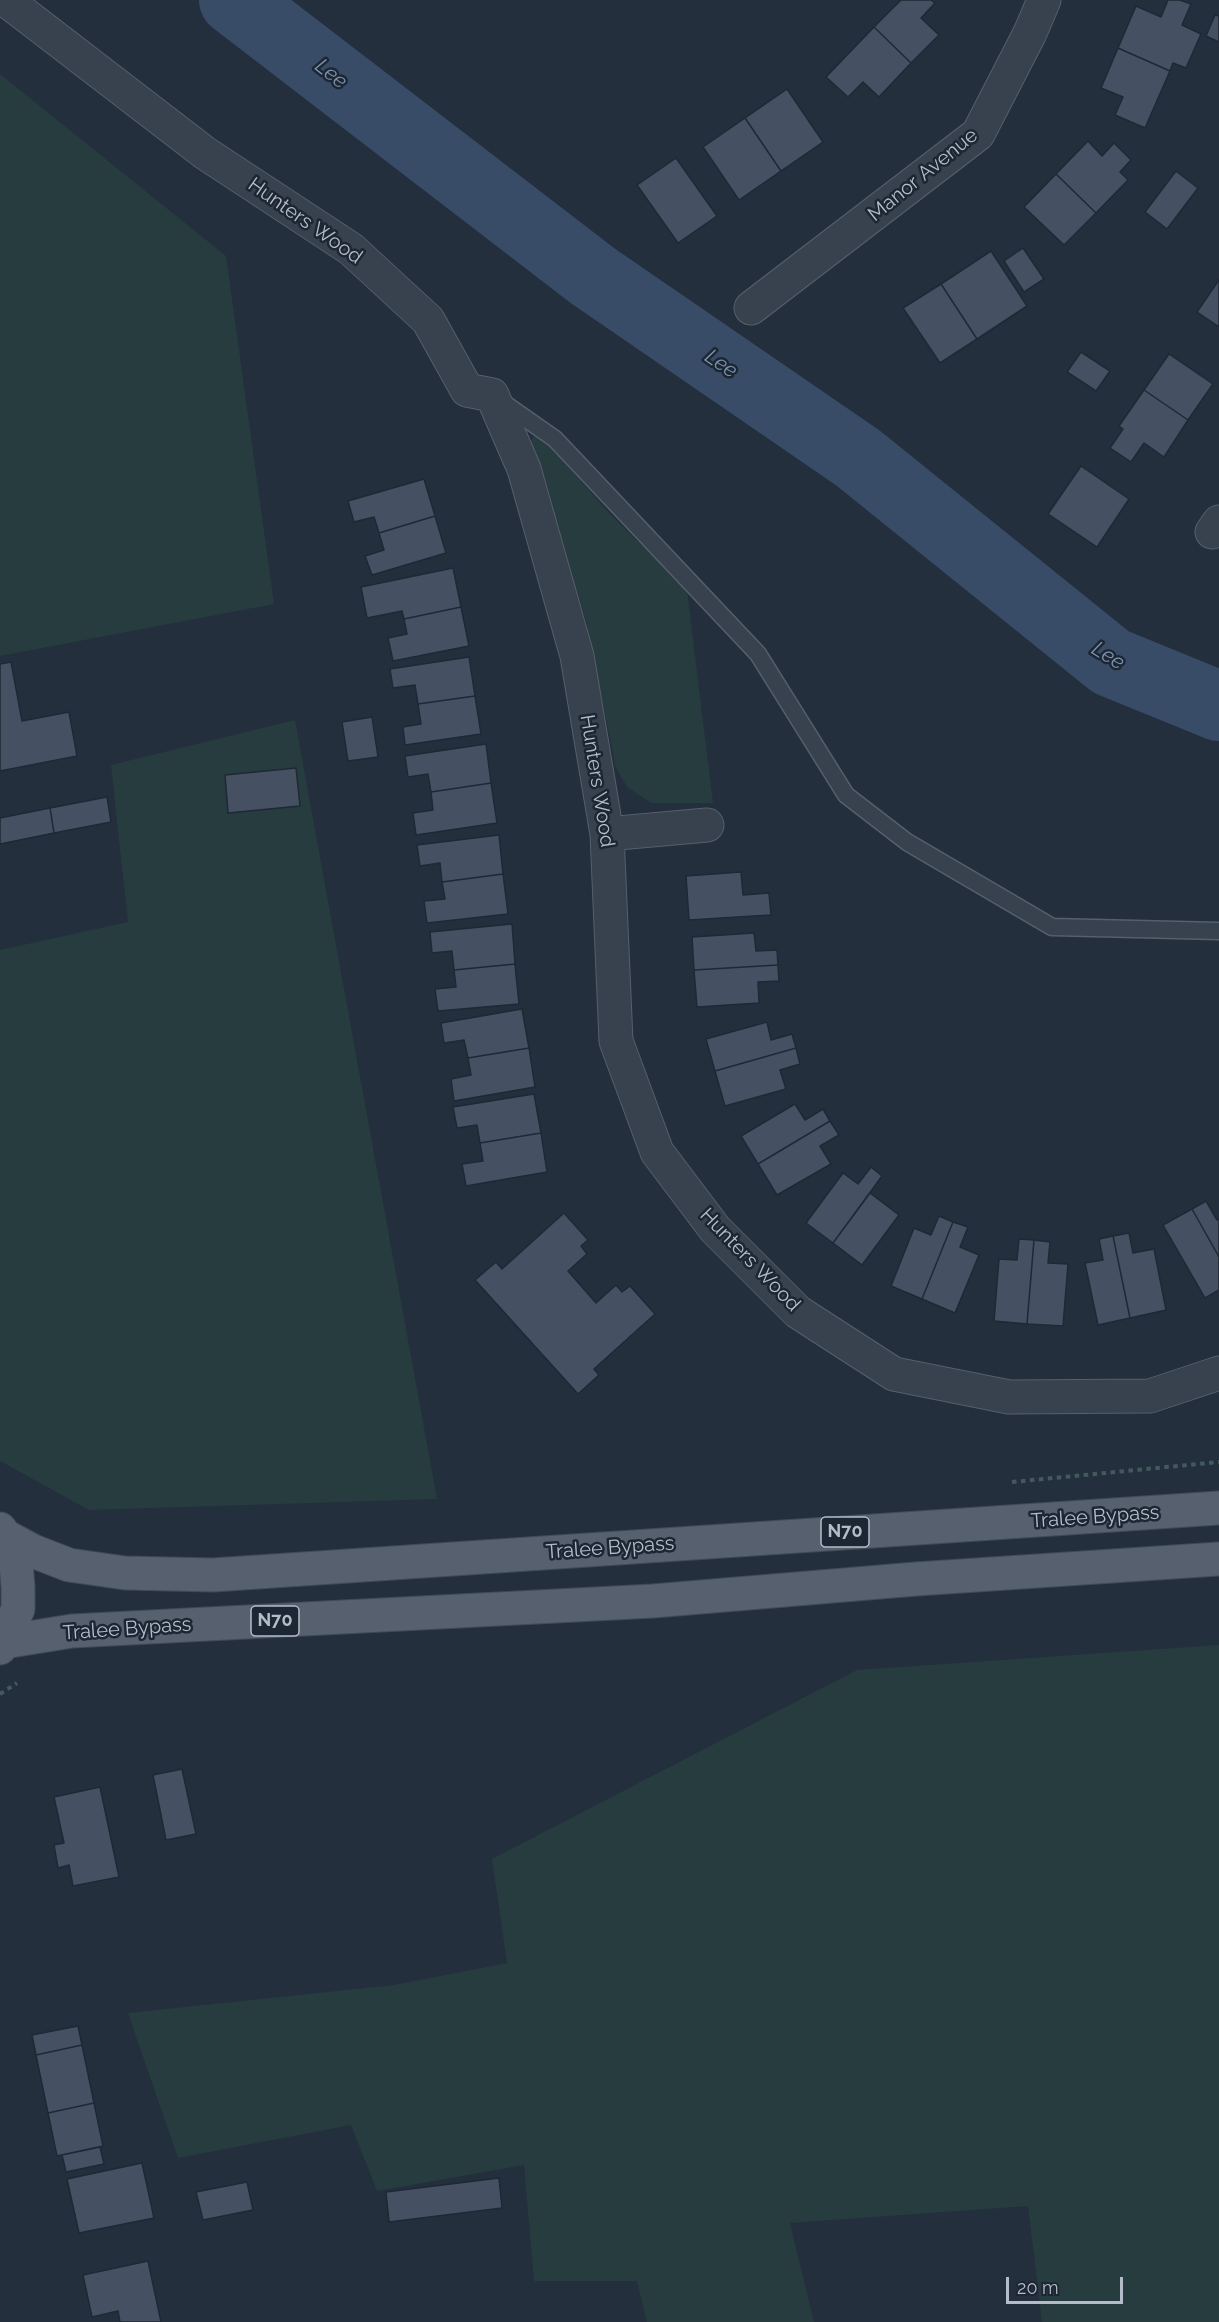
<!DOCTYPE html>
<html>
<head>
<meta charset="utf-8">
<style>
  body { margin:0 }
  #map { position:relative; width:1219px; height:2322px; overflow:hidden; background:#242f3e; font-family:Raleway,sans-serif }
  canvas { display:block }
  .scale { position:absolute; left:1006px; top:2277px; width:117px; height:27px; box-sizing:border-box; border:3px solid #b4bcc9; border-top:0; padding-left:8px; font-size:18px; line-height:21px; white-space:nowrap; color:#b4bcc9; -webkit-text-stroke:4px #1d2633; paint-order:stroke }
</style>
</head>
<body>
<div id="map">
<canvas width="1219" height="2322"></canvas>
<div class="scale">20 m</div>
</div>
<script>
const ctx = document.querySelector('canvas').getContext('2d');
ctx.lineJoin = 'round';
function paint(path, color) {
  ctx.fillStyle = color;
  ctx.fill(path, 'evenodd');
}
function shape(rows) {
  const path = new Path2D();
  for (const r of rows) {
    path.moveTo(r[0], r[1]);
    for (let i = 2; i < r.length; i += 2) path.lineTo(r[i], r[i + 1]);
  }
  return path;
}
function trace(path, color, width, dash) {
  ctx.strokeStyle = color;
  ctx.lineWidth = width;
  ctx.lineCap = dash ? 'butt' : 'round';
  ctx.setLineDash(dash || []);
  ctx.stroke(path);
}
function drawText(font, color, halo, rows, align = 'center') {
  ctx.font = font + ' Raleway,sans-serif';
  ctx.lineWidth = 5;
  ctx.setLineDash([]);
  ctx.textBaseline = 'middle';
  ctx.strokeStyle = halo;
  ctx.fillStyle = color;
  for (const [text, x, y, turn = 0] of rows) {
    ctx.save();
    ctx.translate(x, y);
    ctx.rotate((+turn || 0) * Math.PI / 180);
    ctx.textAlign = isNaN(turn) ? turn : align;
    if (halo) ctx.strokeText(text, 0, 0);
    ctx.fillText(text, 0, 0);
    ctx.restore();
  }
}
paint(shape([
  [0,74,226,256,274,604,0,656],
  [541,436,609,513,687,590,713,803,651,803,627,787,616,768,586,620,551,514,526,450,533,437],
  [295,720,437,1499,89,1510,0,1461,0,950,128,922,111,765],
  [1219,1645,1219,2322,1042,2322,1028,2206,790,2223,814,2322,647,2322,637,2281,534,2281,524,2165,377,2191,351,2125,178,2158,128,2013,394,1985,507,1963,492,1859,857,1670]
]), '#263c3f');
trace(shape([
  [234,0,593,276,858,458,1111,662,1219,706]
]), '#394c67', 70);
const building = shape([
  [901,0,931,0,935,3,921,18,939,35,911,63,874,27,901,0],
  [1168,0,1180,0,1191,4,1182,25,1201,34,1186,68,1173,63,1170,71,1118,48,1136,6,1161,17,1168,0],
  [1215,15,1219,16,1219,42,1206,36,1215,15],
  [874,27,911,63,879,97,863,82,848,97,826,77,874,27],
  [1118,48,1170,71,1145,128,1115,115,1123,97,1101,88,1118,48],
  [787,89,823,142,781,171,745,118,787,89],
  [745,118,781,171,739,200,703,147,745,118],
  [1088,141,1102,156,1114,143,1131,160,1120,172,1128,180,1096,213,1056,174,1088,141],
  [676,158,717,216,678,243,637,185,676,158],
  [1176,171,1198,188,1167,229,1145,212,1176,171],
  [1056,174,1096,213,1064,245,1024,207,1056,174],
  [1023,248,1044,279,1024,292,1004,261,1023,248],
  [991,251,1027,306,977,339,941,284,991,251],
  [1219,280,1219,327,1197,312,1219,280],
  [941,284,977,339,940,363,903,308,941,284],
  [1081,352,1110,371,1096,391,1067,372,1081,352],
  [1169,354,1213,384,1188,420,1144,390,1169,354],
  [1144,390,1188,420,1164,457,1144,443,1131,462,1110,448,1123,429,1119,426,1144,390],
  [1081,466,1129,499,1097,547,1048,514,1081,466],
  [424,479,435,516,379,533,374,517,354,522,348,501,424,479],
  [435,516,446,553,372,575,365,556,384,550,379,533,435,516],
  [453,568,461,607,404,619,402,611,367,618,361,587,453,568],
  [461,607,469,646,393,661,388,638,407,634,404,619,461,607],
  [469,657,475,696,418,704,415,685,393,688,390,669,469,657],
  [11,662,22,721,69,712,77,756,0,771,0,664,11,662],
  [475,696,481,734,405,745,403,727,421,724,418,704,475,696],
  [372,717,378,757,348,761,342,722,372,717],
  [486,744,491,783,431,792,428,774,408,777,405,756,486,744],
  [296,768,300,806,228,813,225,775,296,768],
  [491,783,497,823,416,835,413,813,433,810,431,792,491,783],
  [107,797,111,822,54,833,50,808,107,797],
  [50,808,54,833,0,844,0,818,50,808],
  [499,835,503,874,442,882,440,863,420,866,417,845,499,835],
  [741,872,743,895,769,893,771,915,689,920,686,876,741,872],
  [503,874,508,914,427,923,424,901,445,899,442,882,503,874],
  [512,924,515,964,454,970,452,951,432,953,430,932,512,924],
  [754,933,756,951,777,950,778,965,694,970,692,937,754,933],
  [515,964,519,1004,438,1011,435,989,456,987,454,970,515,964],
  [778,965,779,981,758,982,759,1003,697,1007,694,970,778,965],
  [522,1009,529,1048,468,1058,464,1040,444,1043,441,1023,522,1009],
  [767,1022,771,1040,792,1034,796,1048,715,1071,706,1039,767,1022],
  [529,1048,535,1087,454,1101,451,1079,471,1075,468,1058,529,1048],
  [796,1048,800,1064,780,1070,786,1089,725,1106,715,1071,796,1048],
  [534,1094,541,1133,480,1143,477,1125,457,1128,453,1107,534,1094],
  [795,1104,805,1120,823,1109,830,1121,758,1164,741,1136,795,1104],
  [830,1121,839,1135,820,1146,831,1164,777,1195,758,1164,830,1121],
  [541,1133,547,1172,466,1186,462,1164,483,1161,480,1143,541,1133],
  [871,1167,882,1176,833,1243,806,1223,843,1173,858,1184,871,1167],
  [870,1193,899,1215,862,1265,833,1243,870,1193],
  [1206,1201,1217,1220,1219,1219,1219,1257,1192,1209,1206,1201],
  [1192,1209,1219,1257,1219,1290,1205,1298,1163,1225,1192,1209],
  [564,1213,588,1240,581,1246,587,1254,568,1271,596,1303,616,1285,622,1292,630,1286,655,1314,594,1369,599,1375,578,1394,475,1280,496,1262,502,1269,564,1213],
  [939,1216,953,1222,922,1299,891,1286,914,1228,931,1235,939,1216],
  [953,1222,968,1227,960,1247,979,1255,955,1313,922,1299,953,1222],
  [1129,1233,1133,1253,1154,1249,1166,1310,1130,1318,1113,1236,1129,1233],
  [1113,1236,1130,1318,1098,1325,1085,1263,1103,1260,1099,1239,1113,1236],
  [1019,1239,1034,1240,1027,1324,994,1321,999,1259,1017,1260,1019,1239],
  [1034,1240,1050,1242,1048,1263,1068,1264,1063,1326,1027,1324,1034,1240],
  [182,1769,196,1834,166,1840,153,1775,182,1769],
  [100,1787,119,1877,73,1886,69,1865,58,1868,54,1845,64,1843,54,1797,100,1787],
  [78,2026,82,2045,36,2055,32,2035,78,2026],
  [82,2045,94,2103,48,2113,36,2055,82,2045],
  [94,2103,103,2146,57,2156,48,2113,94,2103],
  [100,2147,104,2164,66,2172,62,2155,100,2147],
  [142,2163,154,2218,79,2233,67,2179,142,2163],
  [499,2178,502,2208,389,2222,386,2192,499,2178],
  [247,2182,253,2210,203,2220,196,2192,247,2182],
  [148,2261,161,2322,120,2322,118,2311,92,2317,83,2275,148,2261]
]);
paint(building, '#455162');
trace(building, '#1f2835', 1.5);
const lane = shape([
  [498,399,555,439,758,654,846,795,907,842,1052,927,1219,931]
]);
const street = shape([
  [6,0,205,153,351,249,428,320,467,390,492,395,524,469,577,656,607,834,616,1041,657,1152,715,1229,798,1312,894,1374,1009,1397,1150,1396,1219,1373],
  [751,308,978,134,1030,33,1044,0],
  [1212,532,1219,522],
  [607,834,707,825]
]);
const primary = shape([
  [7,1537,33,1551,69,1565,125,1573,213,1575,1219,1508],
  [4,1642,72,1631,653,1601,916,1579,1219,1559],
  [0,1648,18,1609,18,1587,16,1563,12,1547,0,1529]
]);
trace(lane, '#565f6c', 19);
trace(street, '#565f6c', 35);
trace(primary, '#414a57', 35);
trace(shape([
  [1012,1482,1219,1462],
  [0,1694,17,1683]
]), '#44595c', 4, [4.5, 4.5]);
trace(lane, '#38414e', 16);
trace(street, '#38414e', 33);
trace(primary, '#56606e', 33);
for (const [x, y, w] of [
  [845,1532,48],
  [275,1621,48]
]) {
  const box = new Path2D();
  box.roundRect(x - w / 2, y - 15, w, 30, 4.5);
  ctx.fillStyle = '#1d2633';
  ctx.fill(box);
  trace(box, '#b4bcc9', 1.5);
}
drawText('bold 18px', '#b4bcc9', null, [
  ["N70",845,1532],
  ["N70",275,1621]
]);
drawText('20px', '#b4bcc9', '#1d2633', [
  ["Manor Avenue",923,175,-39],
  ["Hunters Wood",305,221,35],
  ["Hunters Wood",597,781,81],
  ["Hunters Wood",750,1260,46],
  ["Tralee Bypass",1095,1517,-4],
  ["Tralee Bypass",610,1548,-4],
  ["Tralee Bypass",127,1629,-4]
]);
drawText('italic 21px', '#7c92b1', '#1d2633', [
  ["Lee",331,74,38],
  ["Lee",721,364,34],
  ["Lee",1108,656,32]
]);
</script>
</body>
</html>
